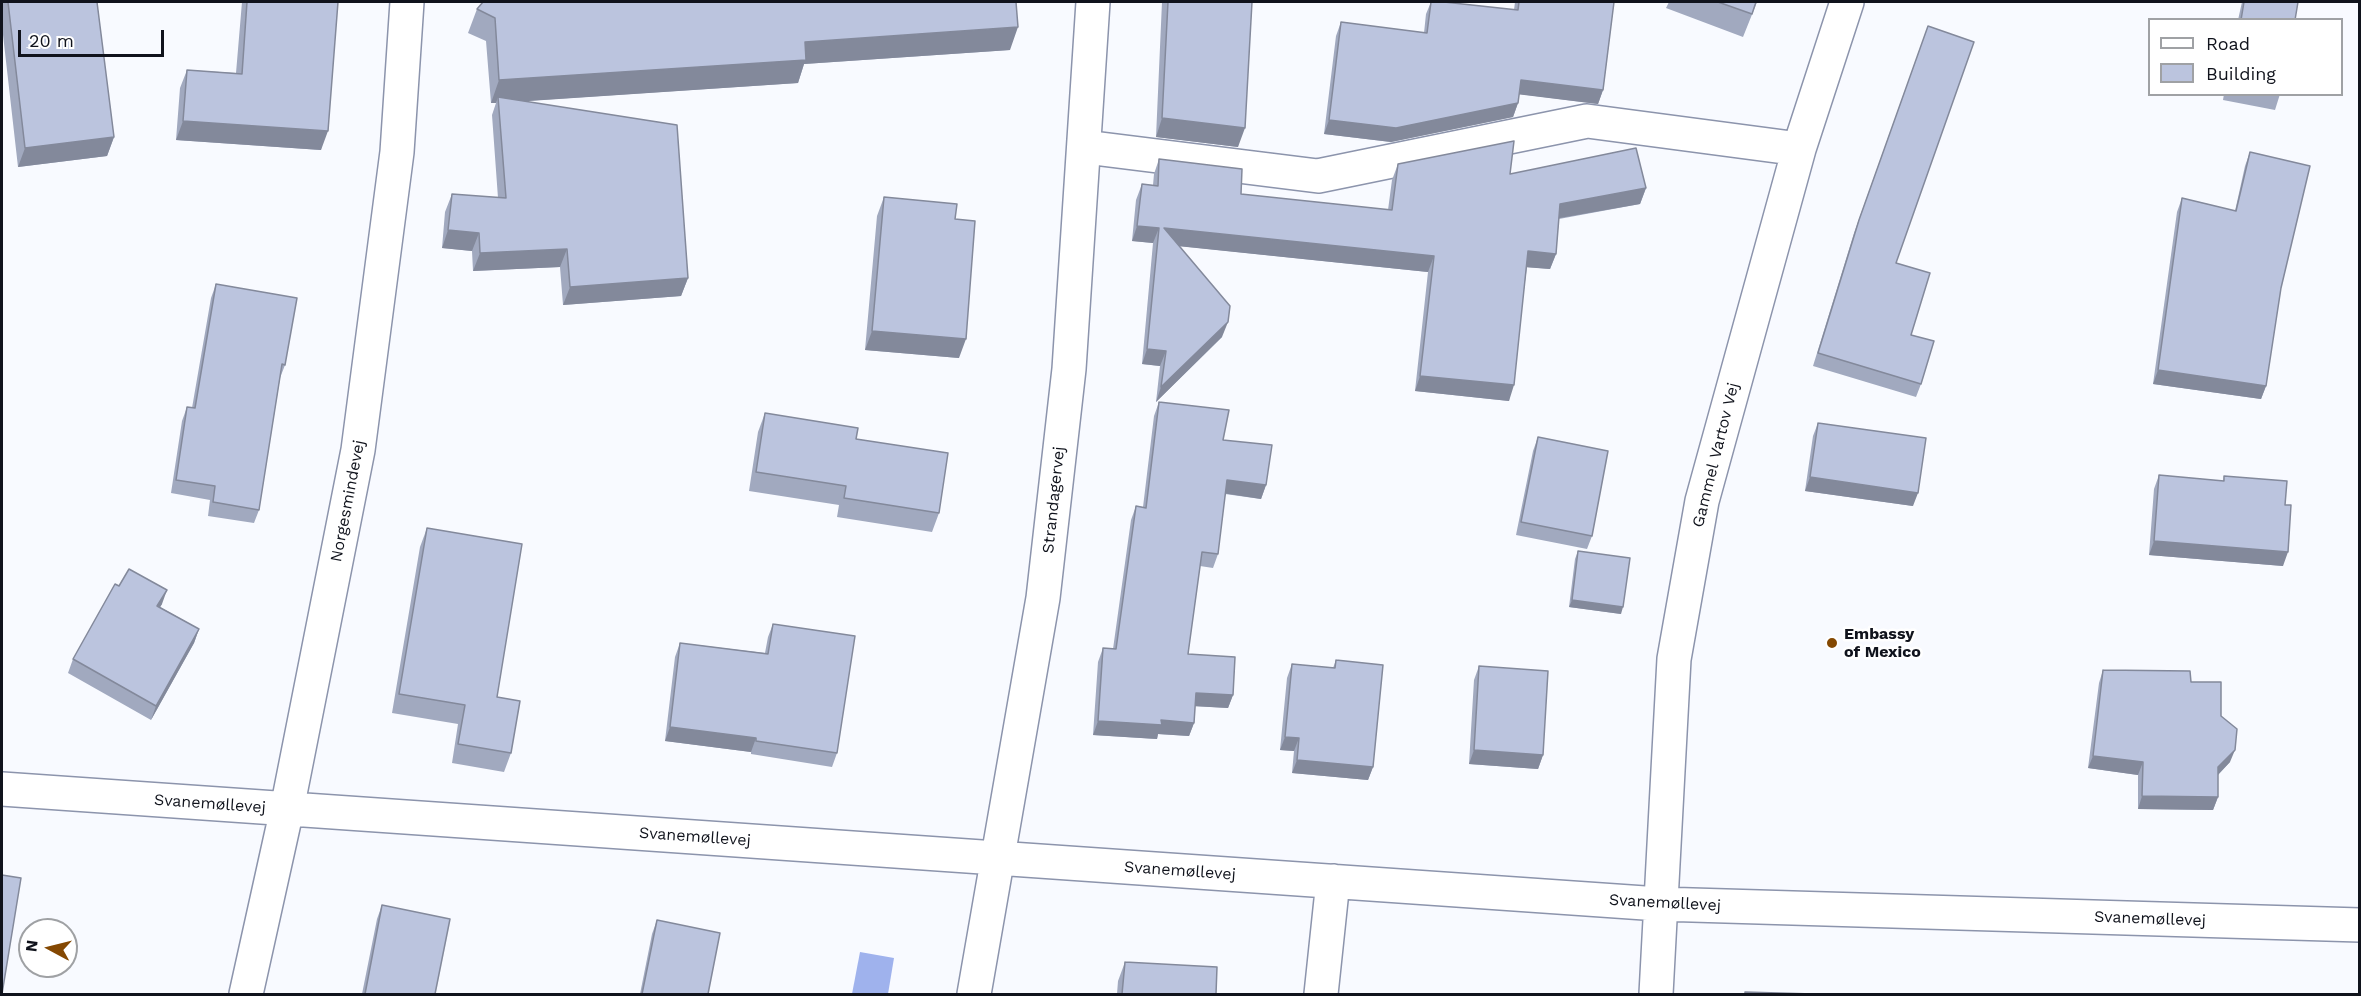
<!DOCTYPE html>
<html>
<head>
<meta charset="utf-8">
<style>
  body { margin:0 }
  #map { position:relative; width:2361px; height:996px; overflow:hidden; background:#f8faff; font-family:"Work Sans",sans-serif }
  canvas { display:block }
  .frame { position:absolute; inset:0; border:3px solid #10131c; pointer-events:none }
  .legend { position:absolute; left:2148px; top:18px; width:195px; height:78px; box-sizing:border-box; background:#fff; border:2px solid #9fa1a4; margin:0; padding:8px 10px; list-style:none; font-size:18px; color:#10131c }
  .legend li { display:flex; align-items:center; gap:12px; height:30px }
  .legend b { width:30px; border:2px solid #9fa1a4 }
  .north { position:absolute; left:18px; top:918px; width:60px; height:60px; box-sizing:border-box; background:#fff; border:2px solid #9fa1a4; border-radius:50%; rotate:277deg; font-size:16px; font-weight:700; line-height:24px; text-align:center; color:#10131c }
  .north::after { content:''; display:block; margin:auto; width:21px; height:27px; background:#844802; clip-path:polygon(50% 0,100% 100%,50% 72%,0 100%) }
  .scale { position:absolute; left:18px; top:30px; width:146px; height:27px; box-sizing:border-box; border:3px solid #10131c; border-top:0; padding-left:8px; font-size:18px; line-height:21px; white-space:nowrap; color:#10131c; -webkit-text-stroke:4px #fff; paint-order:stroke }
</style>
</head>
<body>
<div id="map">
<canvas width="2361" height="996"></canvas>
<div class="frame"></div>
<ul class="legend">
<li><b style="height:8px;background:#fff"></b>Road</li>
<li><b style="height:16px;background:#bbc4de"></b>Building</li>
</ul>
<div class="north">N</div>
<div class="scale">20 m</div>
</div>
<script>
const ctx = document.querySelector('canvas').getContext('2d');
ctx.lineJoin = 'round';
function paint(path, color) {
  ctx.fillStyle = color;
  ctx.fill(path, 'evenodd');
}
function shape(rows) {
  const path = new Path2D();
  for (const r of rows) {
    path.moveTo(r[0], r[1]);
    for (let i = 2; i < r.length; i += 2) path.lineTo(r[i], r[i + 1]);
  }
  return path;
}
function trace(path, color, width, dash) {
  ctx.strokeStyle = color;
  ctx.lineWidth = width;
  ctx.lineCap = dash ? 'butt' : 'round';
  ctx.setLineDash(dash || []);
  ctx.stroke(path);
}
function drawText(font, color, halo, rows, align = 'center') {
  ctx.font = font + ' "Work Sans",sans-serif';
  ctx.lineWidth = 5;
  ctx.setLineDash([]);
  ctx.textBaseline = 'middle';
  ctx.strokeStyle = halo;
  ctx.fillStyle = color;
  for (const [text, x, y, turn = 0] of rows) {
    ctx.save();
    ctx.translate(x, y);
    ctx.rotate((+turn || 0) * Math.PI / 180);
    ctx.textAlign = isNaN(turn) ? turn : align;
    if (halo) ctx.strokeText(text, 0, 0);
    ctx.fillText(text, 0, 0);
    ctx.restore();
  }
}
paint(shape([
  [860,952,894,958,888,994,852,994]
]), '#9fb2ed');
const minor = shape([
  [1085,147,1318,176,1587,121,1799,149],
  [2,789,1659,904,2360,925],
  [246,994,287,809,358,450,397,152,407,2],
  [974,994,1043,598,1069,369,1093,2],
  [1321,994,1333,881],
  [1656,994,1674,659,1702,501,1799,149,1847,2]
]);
trace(minor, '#8c94ac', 36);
trace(minor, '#fff', 33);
paint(shape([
  [2,2,97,2,114,137,107,156,18,167,2,26],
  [242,2,338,2,321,150,176,140,180,88,187,70,236,73],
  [1162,2,1252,2,1238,147,1156,137],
  [1431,2,1514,10,1515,2,1614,2,1603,90,1598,104,1519,94,1518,103,1513,117,1391,142,1324,134,1336,36,1341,22,1424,33,1426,14],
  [1669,2,1757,2,1743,37,1666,8],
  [2242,2,2298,2,2295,20,2238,20],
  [477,9,1010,50,804,64,798,83,525,101,688,278,681,296,563,305,560,267,473,271,472,251,442,248,445,212,452,194,498,198,492,115,496,103,491,103,486,41,468,33],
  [1928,26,1896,263,1921,384,1916,397,1813,366,1854,233],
  [2224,94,2280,94,2275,110,2223,100],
  [2250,152,2281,288,2266,386,2261,399,2153,384,2177,212,2182,198,2235,211,2245,166],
  [1159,159,1241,194,1388,210,1392,180,1398,164,1646,188,1640,204,1559,219,1556,254,1550,269,1527,267,1509,401,1415,391,1428,272,1179,246,1222,337,1156,402,1160,366,1142,364,1153,243,1132,241,1136,200,1142,184,1153,185,1154,174],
  [884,197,955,219,959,358,865,350,877,216],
  [216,284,285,365,280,378,259,510,254,523,208,516,210,500,171,493,182,421,187,407,192,408,211,298],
  [1159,402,1223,440,1266,485,1261,499,1225,494,1218,554,1213,568,1200,566,1188,654,1233,695,1228,708,1195,706,1194,723,1189,736,1158,734,1157,739,1093,735,1098,662,1103,648,1113,649,1131,520,1136,506,1143,507,1154,416],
  [765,413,856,439,939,513,932,532,837,517,839,505,749,491,758,432],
  [1818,423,1913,506,1805,491,1813,436],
  [1538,437,1592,536,1587,549,1516,535,1533,451],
  [2159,475,2223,481,2224,476,2285,505,2283,566,2149,555,2154,489],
  [427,528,497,697,511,753,504,772,452,763,458,724,392,713,420,547],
  [1578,551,1621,614,1569,607,1575,559],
  [119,586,162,604,160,607,199,629,194,643,151,720,68,673,73,659],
  [773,624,837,753,832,767,751,754,751,752,665,741,675,657,680,643,765,653,768,637],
  [1336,660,1373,767,1368,780,1292,773,1294,751,1280,750,1287,678,1292,664,1333,668],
  [1479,666,1543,755,1538,769,1469,764,1474,680],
  [2103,670,2191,682,2221,716,2230,762,2218,775,2218,797,2213,810,2138,809,2138,775,2088,768,2099,683],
  [382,905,435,994,362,994,377,919],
  [657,920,708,994,640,994,652,934],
  [1125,962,1216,994,1117,994,1118,981]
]), '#a1a9bf');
paint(shape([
  [1018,27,1010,50,804,64,798,83,499,103,498,97,496,103,491,103,499,80,805,42],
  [1521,80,1603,90,1598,104,1516,94],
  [1518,103,1513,117,1391,142,1324,134,1329,120],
  [1162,118,1245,128,1238,147,1156,137],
  [183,121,328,131,321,150,176,140],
  [114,137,107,156,18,167,25,148],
  [1646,188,1640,204,1554,219,1560,204],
  [1137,226,1159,228,1153,243,1132,241],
  [1164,228,1434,256,1428,272,1158,244],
  [448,230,479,233,472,251,442,248],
  [567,249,560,267,473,271,480,253],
  [1528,251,1556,254,1550,269,1523,267],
  [688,278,681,296,563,305,570,287],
  [1228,322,1222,337,1156,402,1161,387],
  [872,331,966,339,959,358,865,350],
  [1147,349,1166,351,1160,366,1142,364],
  [2158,370,2266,386,2261,399,2153,384],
  [1420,376,1514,385,1509,401,1415,391],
  [1810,477,1918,493,1913,506,1805,491],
  [1227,480,1266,485,1261,499,1222,493],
  [2154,541,2288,552,2283,566,2149,555],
  [167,590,162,604,152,620,157,606],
  [1572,600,1623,607,1621,614,1569,607],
  [199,629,194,643,151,720,156,706],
  [1196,693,1233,695,1228,708,1191,706],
  [1161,720,1194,723,1189,736,1158,734,1157,739,1093,735,1098,721],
  [670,727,756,738,751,752,665,741],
  [1285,737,1299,738,1294,751,1280,750],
  [1474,750,1543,755,1538,769,1469,764],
  [2235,750,2230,762,2213,780,2218,767],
  [2093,756,2143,762,2138,775,2088,768],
  [1297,760,1373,767,1368,780,1292,773],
  [2142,796,2218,797,2213,810,2138,809]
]), '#83899b');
const building = shape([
  [8,2,97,2,114,137,25,148,8,2],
  [247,2,338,2,328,131,183,121,187,70,242,74,247,2],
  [483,2,1016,2,1018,27,805,42,806,60,499,80,495,18,477,9,483,2],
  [1168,2,1252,2,1245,128,1162,118,1168,2],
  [1431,2,1444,2,1518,10,1519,2,1614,2,1603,90,1521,80,1518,103,1396,128,1329,120,1341,22,1427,33,1431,2],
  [1718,2,1756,2,1752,14,1718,2],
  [2244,2,2298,2,2295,20,2241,20,2244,2],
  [1928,26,1974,42,1896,263,1930,273,1911,335,1934,341,1921,384,1818,353,1859,220,1928,26],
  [498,97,677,125,688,278,570,287,567,249,480,253,479,233,448,230,452,194,506,198,498,97],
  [1514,141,1510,174,1636,148,1646,188,1560,204,1556,254,1528,251,1514,385,1420,376,1434,256,1164,228,1230,306,1228,322,1161,387,1166,351,1147,349,1159,228,1137,226,1142,184,1158,186,1159,159,1242,169,1241,194,1392,210,1398,164,1514,141],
  [2250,152,2310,166,2281,288,2266,386,2158,370,2182,198,2236,211,2250,152],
  [884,197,957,204,955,219,975,221,966,339,872,331,884,197],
  [216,284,297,298,285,365,282,364,259,510,213,502,215,486,176,480,187,407,195,408,216,284],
  [1159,402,1229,410,1223,440,1272,445,1266,485,1227,480,1218,554,1202,552,1188,654,1235,657,1233,695,1196,693,1194,723,1161,720,1162,725,1098,721,1103,648,1116,649,1136,506,1146,508,1159,402],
  [765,413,858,428,856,439,948,453,939,513,844,498,846,486,756,472,765,413],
  [1818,423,1926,438,1918,493,1810,477,1818,423],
  [1538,437,1608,451,1592,536,1521,522,1538,437],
  [2159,475,2224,481,2224,476,2287,481,2285,505,2291,505,2288,552,2154,541,2159,475],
  [427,528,522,544,497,697,520,701,511,753,458,744,465,705,399,694,427,528],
  [1578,551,1630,558,1623,607,1572,600,1578,551],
  [129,569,167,590,157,606,199,629,156,706,73,659,115,584,119,586,129,569],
  [773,624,855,636,837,753,756,741,756,738,670,727,680,643,768,654,773,624],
  [1336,660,1383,665,1373,767,1297,760,1299,738,1285,737,1292,664,1335,668,1336,660],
  [1479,666,1548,671,1543,755,1474,750,1479,666],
  [2103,670,2190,671,2191,682,2221,682,2221,716,2237,729,2235,750,2218,767,2218,797,2142,796,2143,762,2093,756,2103,670],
  [2,875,21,878,2,994,2,875],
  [382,905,450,919,435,994,365,994,382,905],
  [657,920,720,933,708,994,642,994,657,920],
  [1125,962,1217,967,1216,994,1122,994,1125,962],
  [1745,992,1813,994,1745,994,1745,992]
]);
paint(building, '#bbc4de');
trace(building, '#83899b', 1.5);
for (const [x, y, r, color] of [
  [1832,643,6,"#844802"]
]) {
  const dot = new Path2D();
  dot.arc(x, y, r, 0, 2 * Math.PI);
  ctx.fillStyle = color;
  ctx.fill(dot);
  trace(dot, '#fff', 2);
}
drawText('16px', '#10131c', '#fff', [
  ["Gammel Vartov Vej",1716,455,-76],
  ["Strandagervej",1054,500,-84],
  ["Norgesmindevej",348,501,-79],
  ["Svanemøllevej",210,804,4],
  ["Svanemøllevej",695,837,4],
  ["Svanemøllevej",1180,871,4],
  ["Svanemøllevej",1665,903,3],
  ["Svanemøllevej",2150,919,2]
]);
drawText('bold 16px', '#10131c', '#fff', [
  ["Embassy",1844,634],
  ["of Mexico",1844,652]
], 'left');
</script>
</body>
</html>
